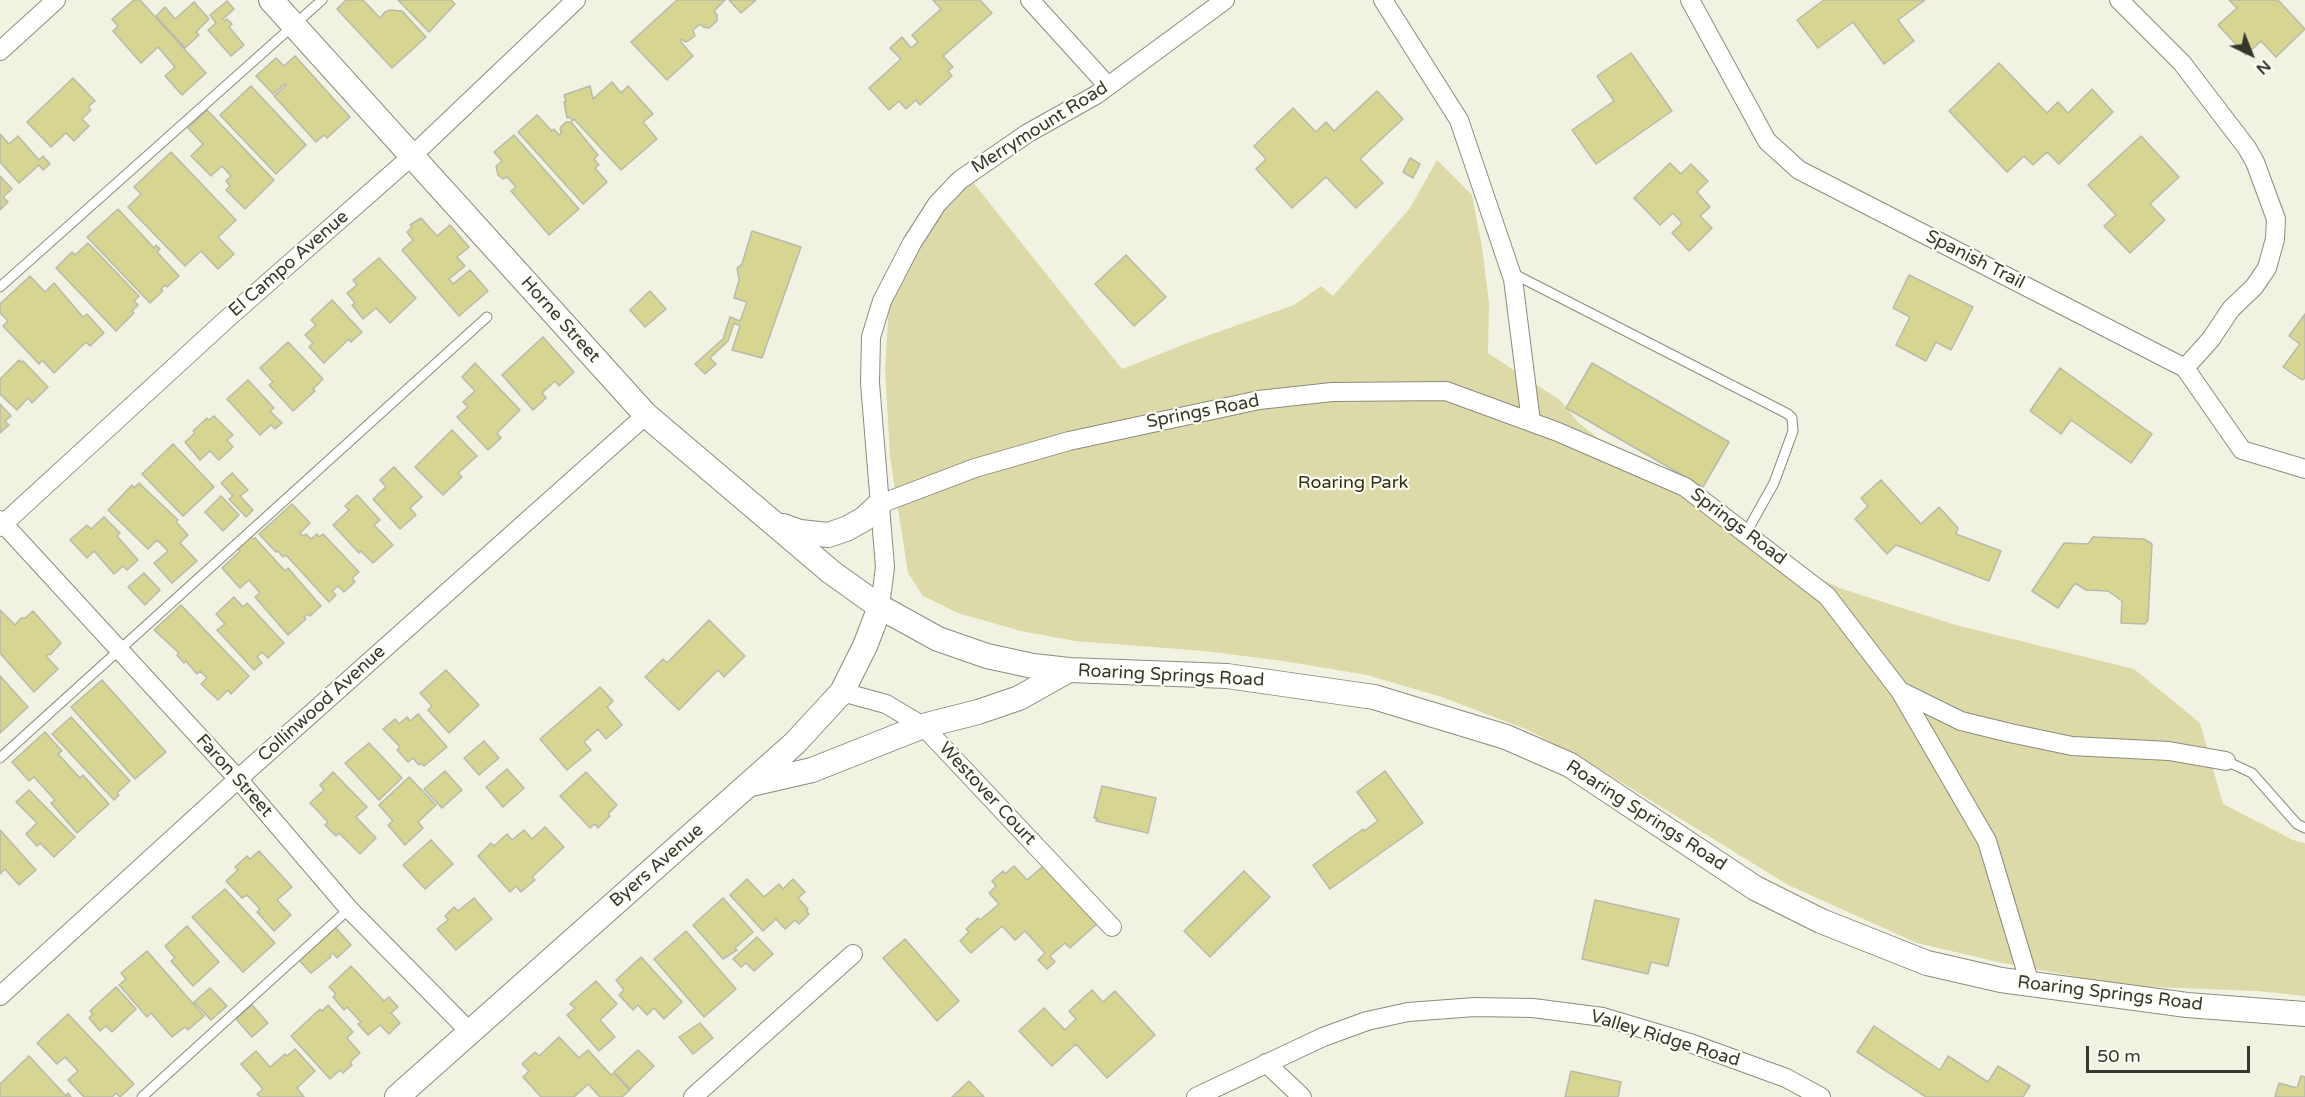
<!DOCTYPE html>
<html>
<head>
<meta charset="utf-8">
<style>
  body { margin:0 }
  #map { position:relative; width:2305px; height:1097px; overflow:hidden; background:#f2f2e2; font-family:"Varela Round",sans-serif }
  canvas { display:block }
  .north { position:absolute; left:2221px; top:24px; width:60px; height:60px; -webkit-text-stroke:4px #fffff5; paint-order:stroke; rotate:137deg; font-size:16px; font-weight:700; line-height:24px; text-align:center; color:#373730 }
  .north::after { content:''; display:block; margin:auto; width:21px; height:27px; background:#373730; clip-path:polygon(50% 0,100% 100%,50% 72%,0 100%) }
  .scale { position:absolute; left:2086px; top:1046px; width:164px; height:27px; box-sizing:border-box; border:3px solid #373730; border-top:0; padding-left:8px; font-size:18px; line-height:21px; white-space:nowrap; color:#373730; -webkit-text-stroke:4px #fffff5; paint-order:stroke }
</style>
</head>
<body>
<div id="map">
<canvas width="2305" height="1097"></canvas>
<div class="north">N</div>
<div class="scale">50 m</div>
</div>
<script>
const ctx = document.querySelector('canvas').getContext('2d');
ctx.lineJoin = 'round';
function paint(path, color) {
  ctx.fillStyle = color;
  ctx.fill(path, 'evenodd');
}
function shape(rows) {
  const path = new Path2D();
  for (const r of rows) {
    path.moveTo(r[0], r[1]);
    for (let i = 2; i < r.length; i += 2) path.lineTo(r[i], r[i + 1]);
  }
  return path;
}
function trace(path, color, width, dash) {
  ctx.strokeStyle = color;
  ctx.lineWidth = width;
  ctx.lineCap = dash ? 'butt' : 'round';
  ctx.setLineDash(dash || []);
  ctx.stroke(path);
}
function drawText(font, color, halo, rows, align = 'center') {
  ctx.font = font + ' "Varela Round",sans-serif';
  ctx.lineWidth = 4.5;
  ctx.setLineDash([]);
  ctx.textBaseline = 'middle';
  ctx.strokeStyle = halo;
  ctx.fillStyle = color;
  for (const [text, x, y, turn = 0] of rows) {
    ctx.save();
    ctx.translate(x, y);
    ctx.rotate((+turn || 0) * Math.PI / 180);
    ctx.textAlign = isNaN(turn) ? turn : align;
    if (halo) ctx.strokeText(text, 0, 0);
    ctx.fillText(text, 0, 0);
    ctx.restore();
  }
}
paint(shape([
  [1437,160,1472,195,1482,247,1489,304,1488,353,1561,401,1577,421,1609,448,1808,573,1842,589,1956,625,2134,669,2200,723,2223,804,2293,840,2305,843,2305,996,2258,991,2127,986,1998,962,1917,943,1788,885,1598,768,1528,730,1442,697,1367,675,1283,661,1204,651,1075,641,1021,631,958,613,923,596,908,573,890,457,885,369,889,305,941,209,972,181,1122,369,1193,341,1294,305,1321,286,1333,296,1410,208]
]), '#dbdaa8');
const building = shape([
  [134,0,140,0,206,73,182,95,165,76,175,67,158,47,141,63,113,31,118,26,112,19,134,0],
  [346,0,363,0,380,18,385,12,390,10,402,11,426,37,392,68,337,9,346,0],
  [398,0,451,0,455,4,429,32,398,0],
  [677,0,725,0,714,11,717,15,717,21,709,28,703,27,700,24,693,30,695,36,688,41,685,42,682,39,680,41,693,56,667,80,631,42,677,0],
  [729,0,756,0,741,13,729,0],
  [933,0,980,0,992,13,943,56,953,67,948,71,952,76,920,105,916,100,906,109,899,101,889,110,869,88,901,59,890,48,902,37,911,48,918,42,912,35,941,9,933,0],
  [1824,0,1925,0,1898,20,1914,41,1884,64,1853,22,1818,48,1797,20,1824,0],
  [2229,0,2278,0,2305,29,2276,57,2261,41,2246,55,2218,25,2237,8,2229,0],
  [227,1,234,9,223,19,225,21,227,19,232,24,229,27,244,45,231,56,208,30,216,23,210,15,227,1],
  [194,2,209,19,196,32,199,35,185,48,156,16,165,7,175,19,194,2],
  [1631,53,1672,111,1596,164,1572,130,1614,101,1597,76,1631,53],
  [295,56,350,117,327,138,324,135,316,142,274,96,286,85,284,84,273,94,256,76,276,58,284,66,295,56],
  [1999,63,2047,113,2058,102,2068,113,2092,89,2113,112,2059,164,2047,152,2033,165,2024,156,2007,172,1949,111,1999,63],
  [73,78,95,101,88,107,91,110,82,119,89,126,74,141,66,133,51,147,27,122,73,78],
  [612,82,621,93,628,86,653,114,643,122,657,139,621,170,574,119,572,121,570,117,567,118,564,102,566,101,564,95,590,86,593,99,612,82],
  [251,86,306,145,276,174,220,115,251,86],
  [1377,91,1403,119,1360,159,1383,183,1356,208,1326,177,1292,208,1256,169,1266,159,1254,146,1293,108,1316,132,1326,122,1334,131,1377,91],
  [207,110,274,180,245,209,226,190,230,186,226,181,231,176,222,166,211,176,191,156,203,144,188,128,207,110],
  [537,115,552,131,554,129,559,135,561,133,560,128,566,122,571,122,598,155,594,159,599,165,595,168,607,182,583,204,518,132,537,115],
  [0,134,9,144,18,136,39,160,43,156,50,164,43,170,39,165,19,183,0,162,0,134],
  [514,135,579,209,549,235,511,191,516,187,507,177,503,179,498,175,496,166,502,161,494,152,514,135],
  [2141,136,2179,177,2150,204,2165,220,2130,253,2104,226,2116,215,2088,185,2141,136],
  [171,152,236,220,218,237,234,254,218,269,201,251,185,266,128,207,141,194,134,187,171,152],
  [1410,158,1420,164,1413,178,1403,172,1410,158],
  [1670,163,1681,174,1691,164,1708,181,1697,192,1710,207,1700,216,1712,228,1689,251,1672,233,1682,223,1673,213,1660,225,1634,198,1670,163],
  [0,176,12,189,3,197,8,202,0,210,0,176],
  [118,209,154,248,156,245,160,249,157,252,179,276,167,287,165,285,161,289,163,291,150,303,87,237,118,209],
  [421,218,437,236,450,225,469,247,457,257,465,266,449,279,453,284,470,270,488,291,459,316,402,250,413,240,407,232,412,227,410,225,421,218],
  [752,231,801,247,762,358,732,350,740,326,734,323,728,341,710,358,716,364,705,374,695,364,723,339,730,317,740,321,747,302,734,298,739,280,737,268,742,264,752,231],
  [88,243,139,296,134,301,138,305,132,311,134,313,116,331,56,268,72,252,75,255,88,243],
  [1126,255,1166,297,1134,326,1095,284,1126,255],
  [379,258,416,298,390,323,376,308,363,319,352,305,355,303,347,293,357,285,353,280,379,258],
  [1909,275,1973,307,1951,350,1936,342,1926,361,1896,345,1910,317,1893,308,1909,275],
  [30,276,45,292,54,283,83,317,87,314,104,333,90,346,86,342,54,373,42,360,39,364,3,326,8,321,0,313,0,304,30,276],
  [650,291,666,309,645,327,630,310,650,291],
  [332,300,362,332,351,342,349,339,324,363,309,347,313,343,305,335,316,325,311,320,332,300],
  [2305,314,2305,378,2302,380,2283,367,2300,344,2289,336,2305,314],
  [543,337,574,372,559,386,555,381,542,393,546,398,533,410,502,375,543,337],
  [288,342,323,379,313,389,315,391,293,411,269,385,273,382,260,368,288,342],
  [19,360,21,362,23,361,48,387,32,403,28,398,17,410,0,394,0,379,19,360],
  [475,363,520,410,497,433,501,438,488,450,457,417,468,407,463,402,475,391,462,377,475,363],
  [1592,363,1729,442,1703,487,1566,408,1592,363],
  [2060,368,2152,434,2131,463,2071,420,2061,434,2030,411,2060,368],
  [248,380,274,408,270,411,282,423,275,429,271,425,260,435,227,399,248,380],
  [0,404,11,416,5,421,9,425,0,433,0,404],
  [214,416,233,435,227,440,233,447,219,460,210,451,200,460,185,442,195,433,193,431,207,418,209,420,214,416],
  [452,430,477,456,458,473,462,477,443,495,415,467,452,430],
  [173,444,214,487,183,516,142,474,173,444],
  [394,467,422,497,410,508,416,515,400,529,373,499,386,487,380,480,394,467],
  [232,473,248,490,240,496,253,510,246,517,229,499,233,496,221,483,232,473],
  [1881,480,1921,524,1939,507,1958,528,1956,534,2001,551,1989,581,1896,545,1887,554,1855,519,1868,506,1861,498,1881,480],
  [139,483,178,520,176,522,188,535,180,543,197,561,172,583,154,563,168,551,157,540,148,549,108,510,132,485,134,488,139,483],
  [357,495,380,520,374,525,393,545,373,563,361,551,359,553,333,525,349,510,345,506,357,495],
  [221,496,239,515,223,531,205,512,221,496],
  [292,504,310,523,300,533,303,536,306,534,311,539,317,534,319,537,323,534,359,572,352,578,355,582,344,592,338,586,332,591,336,595,329,602,286,555,283,557,278,551,276,552,259,534,292,504],
  [104,517,120,533,117,536,138,560,127,570,123,566,114,574,94,551,87,558,70,540,87,525,91,529,104,517],
  [249,535,253,539,255,538,285,571,288,568,321,606,310,616,308,614,304,617,306,619,288,635,255,597,260,593,249,580,240,588,222,568,240,551,236,546,249,535],
  [2093,537,2144,539,2152,544,2148,620,2145,624,2121,623,2122,601,2108,591,2086,590,2075,583,2058,608,2032,591,2064,543,2088,544,2093,537],
  [144,573,160,590,145,605,128,587,144,573],
  [234,597,243,607,247,603,284,643,268,658,262,652,257,657,262,663,254,670,217,630,225,624,216,614,234,597],
  [181,605,249,676,231,694,228,690,218,700,201,684,207,678,200,671,197,674,186,661,184,663,177,655,179,653,154,630,181,605],
  [0,610,15,625,21,618,25,618,33,611,61,643,50,655,49,654,46,656,58,669,34,692,0,653,0,610],
  [709,620,745,656,724,677,718,670,679,710,645,677,663,659,667,663,709,620],
  [446,670,479,705,449,733,428,710,432,706,420,693,446,670],
  [0,676,28,707,0,733,0,676],
  [102,680,166,752,135,779,71,707,102,680],
  [600,687,613,701,607,707,622,725,606,739,598,729,584,742,591,750,567,770,540,739,600,687],
  [418,714,447,747,424,766,421,763,419,765,413,758,408,762,397,750,400,747,383,729,395,719,399,724,407,717,410,721,418,714],
  [71,717,130,781,117,793,119,795,114,800,52,734,71,717],
  [45,732,62,751,58,754,80,778,83,775,109,804,77,833,51,803,55,800,34,777,29,781,12,762,45,732],
  [484,741,499,758,479,775,464,758,484,741],
  [369,743,402,778,379,800,345,763,369,743],
  [507,769,524,788,503,807,486,787,507,769],
  [445,771,462,790,442,808,424,789,445,771],
  [1385,771,1423,823,1330,889,1313,865,1363,829,1364,831,1378,821,1357,792,1385,771],
  [333,772,367,807,356,817,376,838,360,854,339,833,336,836,325,825,328,822,310,803,324,790,320,785,333,772],
  [586,772,617,805,608,814,610,816,598,828,595,824,590,828,560,796,586,772],
  [409,777,436,805,418,822,423,828,405,845,388,825,393,821,379,805,409,777],
  [1102,786,1156,798,1148,833,1096,821,1097,818,1094,818,1102,786],
  [29,790,75,837,54,857,40,843,37,846,26,834,37,823,16,802,29,790],
  [545,827,564,847,532,877,535,880,521,892,516,886,510,892,478,856,491,843,494,846,507,834,512,840,524,830,532,839,545,827],
  [0,830,36,870,19,885,5,869,0,874,0,830],
  [431,840,453,864,425,889,403,865,431,840],
  [259,851,292,887,277,900,291,915,274,931,257,912,260,909,247,895,242,898,226,881,238,870,235,867,247,856,250,859,259,851],
  [1048,862,1101,920,1070,948,1065,943,1050,956,1055,962,1047,969,1038,960,1045,953,1025,931,1015,940,1002,926,971,953,960,941,969,932,966,929,978,918,980,920,999,904,989,893,996,886,992,881,1003,871,1005,874,1014,866,1027,880,1048,862],
  [1244,871,1270,897,1210,957,1184,931,1244,871],
  [747,879,764,897,779,884,783,889,793,879,805,892,798,898,808,909,806,910,809,914,799,924,795,920,785,929,776,919,763,931,730,895,747,879],
  [225,889,275,943,243,972,192,917,225,889],
  [474,898,492,919,456,950,437,929,448,920,445,916,454,907,458,911,474,898],
  [723,898,753,932,735,948,737,950,723,959,693,925,723,898],
  [1595,900,1679,919,1668,966,1651,962,1648,974,1582,959,1595,900],
  [187,926,219,962,193,986,171,961,175,958,165,946,187,926],
  [335,927,351,945,337,958,333,953,330,955,331,957,311,973,299,960,335,927],
  [686,931,736,989,704,1017,654,959,686,931],
  [757,937,773,954,754,971,746,963,741,967,733,959,757,937],
  [905,939,959,1001,937,1021,883,958,905,939],
  [147,951,204,1016,188,1030,185,1027,172,1037,151,1013,147,1017,119,985,126,979,121,973,147,951],
  [641,957,682,1002,664,1019,654,1008,647,1015,638,1005,633,1010,619,995,624,990,616,980,641,957],
  [351,966,384,1001,389,997,398,1007,391,1013,400,1023,389,1034,380,1025,368,1035,358,1024,361,1022,347,1007,344,1010,333,997,336,994,329,987,351,966],
  [596,981,617,1004,600,1020,615,1037,599,1051,567,1015,575,1008,570,1004,596,981],
  [116,987,136,1009,112,1032,106,1026,100,1031,89,1018,93,1014,90,1011,116,987],
  [210,988,227,1006,211,1020,194,1002,210,988],
  [1092,990,1103,1002,1115,991,1155,1035,1107,1078,1076,1044,1052,1066,1019,1031,1044,1008,1065,1030,1076,1019,1069,1011,1092,990],
  [252,1005,268,1023,252,1037,236,1019,252,1005],
  [328,1005,353,1032,347,1038,360,1053,350,1062,352,1065,343,1073,340,1070,330,1079,291,1036,320,1009,322,1011,328,1005],
  [68,1014,134,1084,120,1097,116,1093,112,1097,84,1097,68,1080,78,1071,65,1057,57,1064,37,1043,68,1014],
  [700,1023,713,1038,693,1054,679,1037,700,1023],
  [1874,1026,1940,1070,1948,1056,1988,1082,1998,1066,2030,1086,2023,1097,1926,1097,1857,1052,1874,1026],
  [559,1037,579,1058,588,1050,611,1075,614,1073,630,1090,622,1097,600,1097,588,1084,574,1097,541,1097,523,1077,529,1071,522,1064,535,1052,539,1056,559,1037],
  [295,1049,315,1071,297,1088,304,1097,260,1097,257,1094,263,1089,241,1064,256,1051,270,1067,285,1054,287,1056,295,1049],
  [638,1050,654,1066,630,1089,614,1072,638,1050],
  [29,1056,66,1096,68,1093,71,1097,0,1097,0,1084,29,1056],
  [1571,1071,1621,1082,1618,1097,1565,1097,1571,1071],
  [2301,1076,2305,1077,2305,1097,2275,1097,2279,1083,2297,1088,2301,1076],
  [969,1081,984,1097,952,1097,969,1081]
]);
paint(building, '#d6d592');
trace(building, '#b9baaa', 1.5);
const lane = shape([
  [1512,273,1788,414,1792,418,1793,431,1774,483,1746,533],
  [0,287,322,0],
  [0,758,487,317],
  [2226,761,2252,773,2297,824,2305,828],
  [142,1097,349,909]
]);
const street = shape([
  [1030,0,1108,86],
  [1383,0,1459,120,1513,279,1531,422],
  [1690,0,1767,141,1799,170,2185,368,2242,450,2305,469],
  [2119,0,2182,63,2247,148,2255,162,2276,219,2275,239,2267,268,2254,287,2231,309,2211,339,2185,368],
  [0,51,56,0],
  [880,504,975,468,1069,441,1259,400,1332,392,1446,391,1558,432,1685,487,1827,596,1900,691,1987,841,2030,984],
  [0,520,238,779,349,909,469,1031],
  [0,527,229,317,412,156,576,0],
  [880,607,885,567,870,383,871,337,882,301,912,243,937,204,960,180,1028,133,1096,95,1225,0],
  [1900,691,1961,721,2010,733,2072,746,2169,751,2226,761],
  [842,692,886,704,923,726,1112,927],
  [0,996,238,779,646,415],
  [1266,1063,1302,1097],
  [693,1097,853,954],
  [1196,1097,1323,1037,1367,1021,1408,1012,1475,1007,1533,1008,1603,1017,1690,1043,1786,1078,1821,1097]
]);
const secondary = shape([
  [271,0,646,415,831,572,880,607,938,639,987,656,1033,666,1069,670,1227,676,1374,697,1506,737,1570,765,1755,888,1821,921,1927,963,2001,980,2187,1005,2305,1014],
  [783,526,800,532,828,535,846,529,864,519,880,504],
  [751,784,812,770,923,726,978,712,1019,698,1069,670],
  [397,1097,795,743,842,692,865,646,880,607]
]);
trace(lane, '#8c8c7d', 11);
trace(street, '#8c8c7d', 20);
trace(secondary, '#8c8c7d', 26);
trace(lane, '#fff', 9);
trace(street, '#fff', 18);
trace(secondary, '#fff', 24);
drawText('18px', '#373730', '#fffff5', [
  ["Merrymount Road",1040,128,-32],
  ["Spanish Trail",1975,260,27],
  ["El Campo Avenue",289,264,-41],
  ["Horne Street",560,320,48],
  ["Springs Road",1203,412,-11],
  ["Springs Road",1738,527,37],
  ["Roaring Springs Road",1171,676,3],
  ["Collinwood Avenue",322,704,-42],
  ["Faron Street",234,776,48],
  ["Westover Court",987,794,47],
  ["Roaring Springs Road",1646,816,33],
  ["Byers Avenue",657,866,-41],
  ["Roaring Springs Road",2110,994,7],
  ["Valley Ridge Road",1665,1039,17]
]);
drawText('18px', '#313013', '#fffff5', [
  ["Roaring Park",1353,483]
]);
</script>
</body>
</html>
